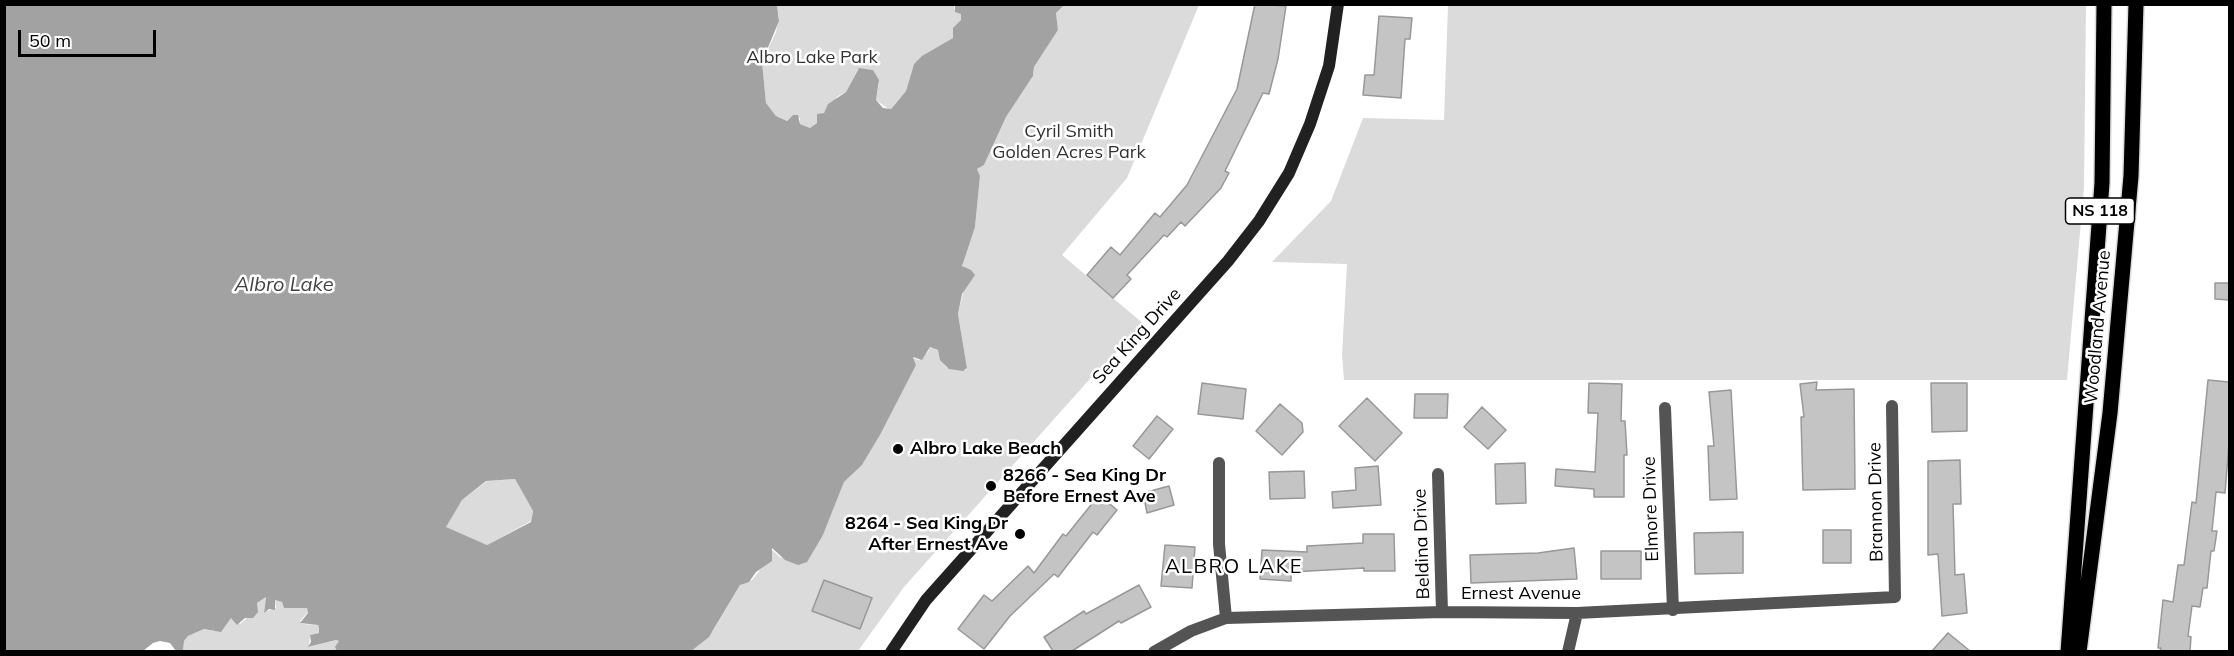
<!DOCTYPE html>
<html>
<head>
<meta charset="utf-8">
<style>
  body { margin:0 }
  #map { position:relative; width:2234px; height:656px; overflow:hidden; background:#fff; font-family:Mulish,sans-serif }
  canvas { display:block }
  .frame { position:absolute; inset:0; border:6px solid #000; pointer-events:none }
  .scale { position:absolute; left:18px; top:30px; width:138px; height:27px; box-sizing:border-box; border:3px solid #000; border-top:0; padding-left:8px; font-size:18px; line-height:21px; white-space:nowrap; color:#000; -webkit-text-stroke:4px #fff; paint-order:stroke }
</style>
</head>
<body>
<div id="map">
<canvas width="2234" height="656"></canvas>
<div class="frame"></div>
<div class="scale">50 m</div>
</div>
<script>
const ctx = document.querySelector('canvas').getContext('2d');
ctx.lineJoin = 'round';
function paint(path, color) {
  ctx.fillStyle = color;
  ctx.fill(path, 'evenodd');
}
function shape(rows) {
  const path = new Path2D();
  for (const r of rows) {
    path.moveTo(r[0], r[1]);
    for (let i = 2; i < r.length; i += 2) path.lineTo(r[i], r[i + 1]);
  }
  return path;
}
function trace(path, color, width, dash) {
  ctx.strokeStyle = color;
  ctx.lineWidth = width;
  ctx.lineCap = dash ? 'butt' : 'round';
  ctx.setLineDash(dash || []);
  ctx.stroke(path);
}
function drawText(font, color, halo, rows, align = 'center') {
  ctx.font = font + ' Mulish,sans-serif';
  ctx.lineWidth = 5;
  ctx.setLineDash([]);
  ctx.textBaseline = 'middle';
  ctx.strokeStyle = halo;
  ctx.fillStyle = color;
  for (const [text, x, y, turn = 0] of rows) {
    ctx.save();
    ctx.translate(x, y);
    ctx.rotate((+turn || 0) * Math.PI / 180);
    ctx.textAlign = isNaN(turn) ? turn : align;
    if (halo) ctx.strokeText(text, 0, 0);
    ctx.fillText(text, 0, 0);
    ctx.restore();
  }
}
paint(shape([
  [1064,4,1199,5,1127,178,1062,255,1145,325,1097,371,904,587,858,651,690,652,713,631,740,585,752,580,771,556,771,549,781,558,815,546,823,535,844,482,862,465,880,435,916,364,913,358,919,360,928,352,930,347,938,350,946,367,966,370,967,368,958,314,969,269,963,268,962,262,975,227,980,176,977,169,984,165,1006,117,1033,76,1034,67,1058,30,1056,13],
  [777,5,955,5,954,9,961,14,961,20,953,38,914,64,906,91,890,110,876,100,879,83,873,70,858,69,846,92,838,96,824,113,817,115,817,123,810,128,800,124,800,118,791,117,787,121,776,116,766,103,762,62,776,32,779,18],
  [1448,5,2086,5,2084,187,2067,380,1344,380,1342,355,1347,264,1272,262,1331,201,1363,118,1444,120],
  [515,479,533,511,531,521,487,545,445,527,462,500,487,481],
  [266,597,264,612,276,608,275,600,282,602,284,608,307,608,308,612,300,621,302,624,318,625,319,628,319,633,310,635,309,647,336,640,339,641,337,651,183,652,184,641,188,636,204,629,215,631,231,618,240,624,257,609,257,603]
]), '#dbdbdb');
paint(shape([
  [4,5,777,5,779,21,762,62,766,103,776,116,787,121,793,115,798,115,800,124,810,128,817,123,817,114,824,113,828,104,846,92,859,68,873,70,879,80,876,100,883,108,891,109,906,91,914,64,922,56,953,38,953,28,961,20,961,14,955,12,955,5,1064,5,1056,13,1058,30,1034,67,1033,76,1006,117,984,165,977,169,980,176,975,227,962,266,971,270,975,275,962,294,958,314,967,368,963,371,949,369,940,360,938,350,930,347,922,360,913,357,916,365,880,435,862,465,844,482,823,535,807,562,798,565,785,560,772,548,772,561,756,572,749,582,740,585,709,637,690,652,337,651,335,647,339,641,336,640,308,647,311,642,310,635,319,633,319,628,318,625,300,623,308,613,307,608,284,608,282,602,275,600,275,610,269,609,264,613,266,597,257,603,258,612,253,618,245,618,237,625,231,618,221,632,204,629,188,636,184,641,183,651,176,651,170,643,160,641,153,643,143,651,5,651],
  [515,479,533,511,531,522,487,545,446,527,462,500,486,481]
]), '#a2a2a2');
const building = shape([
  [1255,4,1286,6,1278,59,1269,94,1263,93,1225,171,1229,173,1221,188,1185,226,1181,222,1167,237,1164,235,1127,275,1131,279,1113,298,1087,275,1111,247,1120,255,1155,213,1160,217,1187,185,1237,89,1255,4],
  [1379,16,1412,18,1410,39,1405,39,1401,98,1363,95,1365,75,1374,75,1379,16],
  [2215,283,2229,283,2229,300,2215,299,2215,283],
  [2208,380,2229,382,2229,444,2225,493,2216,492,2212,531,2217,531,2214,551,2211,551,2207,588,2203,588,2200,607,2192,606,2188,636,2191,637,2190,651,2160,651,2161,648,2158,648,2163,600,2173,602,2178,565,2184,565,2192,502,2196,503,2208,380],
  [1817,382,1816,390,1854,389,1855,489,1803,490,1801,417,1804,417,1800,384,1817,382],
  [1202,383,1246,389,1243,419,1198,414,1202,383],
  [1589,383,1622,384,1621,421,1625,421,1627,455,1624,455,1624,497,1594,497,1594,489,1555,486,1556,469,1595,472,1598,413,1588,413,1589,383],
  [1931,383,1967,383,1967,431,1932,432,1931,383],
  [1731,390,1737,499,1710,500,1708,446,1714,446,1709,392,1731,390],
  [1415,394,1448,394,1447,418,1414,418,1415,394],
  [1367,398,1402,433,1375,461,1339,426,1367,398],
  [1280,404,1302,423,1303,432,1282,455,1256,431,1280,404],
  [1482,407,1506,430,1488,449,1464,427,1482,407],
  [1157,416,1173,429,1149,459,1133,446,1157,416],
  [1960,460,1961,504,1953,504,1955,575,1964,574,1967,613,1942,616,1938,554,1928,555,1928,461,1960,460],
  [1525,463,1526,503,1496,504,1495,464,1525,463],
  [1378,466,1381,505,1333,508,1332,492,1356,490,1355,468,1378,466],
  [1304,471,1305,498,1270,499,1269,472,1304,471],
  [1169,486,1174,505,1147,513,1143,493,1169,486],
  [1099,495,1117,510,1097,535,1093,532,1058,577,1054,574,1010,616,984,649,958,629,984,595,992,601,1028,566,1034,573,1063,534,1066,536,1099,495],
  [1823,530,1851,530,1851,563,1823,563,1823,530],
  [1743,532,1743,573,1695,574,1694,533,1743,532],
  [1363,534,1394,534,1395,571,1364,571,1364,568,1291,572,1291,581,1260,579,1262,550,1307,552,1307,546,1363,543,1363,534],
  [1165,545,1195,547,1192,588,1161,586,1165,545],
  [1574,548,1577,579,1471,583,1470,555,1538,553,1574,548],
  [1601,551,1641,551,1641,579,1601,579,1601,551],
  [824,580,872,598,860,629,812,611,824,580],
  [1139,585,1151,607,1121,623,1119,621,1072,651,1053,651,1044,637,1084,611,1086,614,1139,585],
  [1948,633,1970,651,1932,651,1948,633]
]);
paint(building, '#c4c4c4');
trace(building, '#989898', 1.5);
const primary = shape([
  [2068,652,2102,183,2104,4],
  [2079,652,2110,413,2131,176,2136,4]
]);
trace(primary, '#dbdbdb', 18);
trace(shape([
  [1665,408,1673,610],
  [1219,463,1219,544,1226,618],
  [1438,474,1442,612],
  [1154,652,1191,631,1226,618,1442,612,1577,613,1895,597,1892,406],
  [1568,652,1577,613]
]), '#545454', 12);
trace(shape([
  [891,652,926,600,1228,261,1259,221,1289,173,1310,124,1329,66,1338,4]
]), '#212121', 12);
trace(primary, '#000', 15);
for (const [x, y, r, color] of [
  [898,449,6,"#000"],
  [991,486,6,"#000"],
  [1020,534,6,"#000"]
]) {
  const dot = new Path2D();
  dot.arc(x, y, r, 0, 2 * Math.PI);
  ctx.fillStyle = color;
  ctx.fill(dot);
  trace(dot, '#fff', 2);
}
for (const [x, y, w] of [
  [2100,211,69]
]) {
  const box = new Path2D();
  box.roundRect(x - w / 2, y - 13, w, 26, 4.5);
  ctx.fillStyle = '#fff';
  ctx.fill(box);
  trace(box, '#000', 1.5);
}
drawText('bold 16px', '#000', null, [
  ["NS 118",2100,211]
]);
drawText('18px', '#323232', '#fff', [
  ["Albro Lake Park",812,58],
  ["Cyril Smith",1069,132],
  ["Golden Acres Park",1069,153]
]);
drawText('18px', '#000', '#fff', [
  ["Woodland Avenue",2098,327,-85],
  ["Sea King Drive",1137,336,-48],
  ["Brannon Drive",1876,502,-91],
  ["Elmore Drive",1651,509,-92],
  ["Beldina Drive",1422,544,-92],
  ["Ernest Avenue",1521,594]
]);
drawText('bold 18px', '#000', '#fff', [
  ["Albro Lake Beach",910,449],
  ["8266 - Sea King Dr",1003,476],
  ["Before Ernest Ave",1003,497],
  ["8264 - Sea King Dr",1008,524,"right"],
  ["After Ernest Ave",1008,545,"right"]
], 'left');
drawText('italic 20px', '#434343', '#fff', [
  ["Albro Lake",284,285]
]);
ctx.letterSpacing = '1.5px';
drawText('20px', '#000', '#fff', [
  ["ALBRO LAKE",1234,567]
]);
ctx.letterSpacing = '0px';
</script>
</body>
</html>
